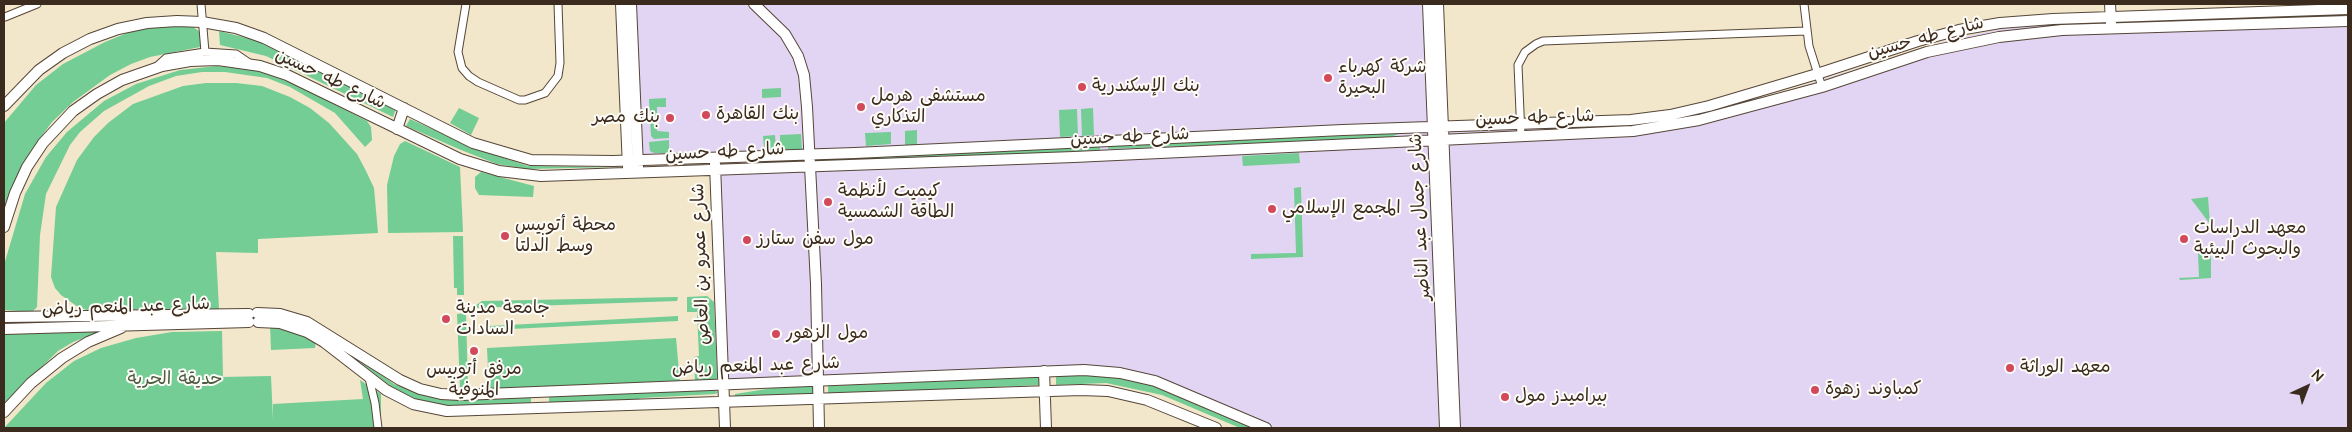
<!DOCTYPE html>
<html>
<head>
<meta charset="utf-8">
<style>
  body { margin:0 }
  #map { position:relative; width:2352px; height:432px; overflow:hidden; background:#f2e6cb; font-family:"Architects Daughter",sans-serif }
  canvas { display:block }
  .frame { position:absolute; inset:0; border:5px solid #3b2a1e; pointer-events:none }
  .north { position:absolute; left:2282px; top:362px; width:50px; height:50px; -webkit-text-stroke:4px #fdfcf7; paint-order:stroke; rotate:43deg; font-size:14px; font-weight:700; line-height:20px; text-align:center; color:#3b2a1e }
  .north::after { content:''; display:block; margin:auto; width:18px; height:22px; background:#3b2a1e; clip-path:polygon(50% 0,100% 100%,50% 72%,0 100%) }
</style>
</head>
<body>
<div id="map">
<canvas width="2352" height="432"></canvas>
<div class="frame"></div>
<div class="north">N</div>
</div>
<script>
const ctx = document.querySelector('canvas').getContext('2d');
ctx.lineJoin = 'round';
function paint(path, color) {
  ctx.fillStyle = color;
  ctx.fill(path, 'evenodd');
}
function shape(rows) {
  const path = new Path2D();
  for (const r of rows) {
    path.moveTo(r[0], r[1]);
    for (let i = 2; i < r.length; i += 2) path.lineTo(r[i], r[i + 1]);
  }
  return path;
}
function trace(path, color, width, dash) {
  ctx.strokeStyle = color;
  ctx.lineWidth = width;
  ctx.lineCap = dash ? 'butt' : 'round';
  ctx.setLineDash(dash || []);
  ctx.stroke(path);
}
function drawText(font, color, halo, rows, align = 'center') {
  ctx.font = font + ' "Architects Daughter","Playpen Sans Arabic",sans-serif';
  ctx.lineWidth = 4;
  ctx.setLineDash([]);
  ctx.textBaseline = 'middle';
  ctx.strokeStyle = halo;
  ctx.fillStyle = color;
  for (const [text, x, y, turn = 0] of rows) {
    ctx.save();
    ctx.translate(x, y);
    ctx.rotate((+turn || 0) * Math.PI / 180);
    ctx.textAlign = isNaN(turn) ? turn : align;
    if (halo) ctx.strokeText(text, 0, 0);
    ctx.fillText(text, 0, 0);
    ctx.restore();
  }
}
paint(shape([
  [636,4,1431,4,1436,129,809,154,643,154],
  [2348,19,2348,428,1268,428,1178,391,1110,372,725,385,716,162,1645,124,1683,118,1767,97,1949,40,2025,24]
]), '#e2d4f3');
paint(shape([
  [172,25,193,27,199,31,202,42,200,47,150,57,131,64,110,75,73,102,52,122,30,152,4,211,4,123,36,85,63,64,105,42,132,31],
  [219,31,267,43,396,109,393,117,266,56,220,45],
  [217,66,254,70,292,83,367,121,371,127,372,140,365,147,335,113,290,87,267,78,225,72,202,72,176,76,149,86,104,111,80,132,70,145,46,194,40,235,37,307,32,312,4,310,4,265,25,194,46,157,67,132,104,101,136,84,180,70],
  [206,83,236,83,262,86,290,97,310,108,329,123,357,154,366,171,374,188,378,233,258,239,258,253,216,252,219,309,87,310,78,307,61,295,55,288,51,277,56,207,77,160,94,137,108,123,133,104,183,86],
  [781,88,781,97,762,98,762,89],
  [666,98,666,107,657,107,657,131,669,132,669,138,654,139,651,136,649,99],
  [459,108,479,118,471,135,450,123],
  [1093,108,1094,135,1082,136,1081,109],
  [1077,109,1078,136,1060,137,1059,110],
  [410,119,474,148,528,166,619,167,527,169,497,164,461,150,406,126],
  [917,130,917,145,905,145,905,131],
  [891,132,891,144,866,146,865,133],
  [1402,133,1387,138,1108,149,1108,146],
  [801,134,802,149,780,150,780,135],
  [775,135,776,149,764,150,763,136],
  [669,140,669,153,654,153,650,151,649,142],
  [405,141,460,167,463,232,388,233,387,185,394,156,400,144],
  [1100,146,1100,150,816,164,817,160],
  [1299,153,1300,163,1243,166,1242,156],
  [481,172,534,186,533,197,479,195,475,188,475,177],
  [1301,187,1303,257,1251,259,1251,254,1296,253,1294,188],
  [2208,197,2210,224,2191,199],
  [453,236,463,236,464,295,457,295,457,288,454,288],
  [2198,253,2211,255,2211,278,2180,280,2179,278,2199,277],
  [707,296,714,302,717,373,717,378,713,381,695,382,694,357,699,356,697,312,687,312,687,297],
  [678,297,677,301,472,308,482,301],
  [466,313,468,387,460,388,457,314],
  [678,316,678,321,490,330,490,326],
  [270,325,279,325,316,339,315,348,271,350],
  [107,329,73,342,58,351,4,404,4,332],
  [222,331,223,377,271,376,273,420,273,404,363,399,360,380,381,394,381,428,4,428,46,383,74,361,101,348,136,338,172,332],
  [676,338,680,382,489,390,487,348],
  [362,361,394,384,423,395,446,399,531,398,531,406,453,407,422,402,392,387,361,363],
  [1056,376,1105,376,1131,380,1155,386,1254,428,1240,428,1162,395,1106,383,1056,385],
  [1040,377,1041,385,828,394,828,386],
  [814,386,814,394,735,397,735,394,773,388],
  [712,390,719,392,715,394,642,398,635,400,549,404,549,397]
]), '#73cd94');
const street = shape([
  [201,4,205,52],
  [466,4,458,52,462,68,469,76,478,82,519,100,525,100,545,93,558,76,560,63,558,4],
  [1804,4,1809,46,1822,87],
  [5,17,37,4],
  [155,68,166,58,205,52,236,54,249,63],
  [1521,136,1518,65,1525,52,1536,44,1543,41,1806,31],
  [369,378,375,403,378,428]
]);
const secondary = shape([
  [621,4,628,168],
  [631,4,638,167],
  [754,4,785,34,798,56,804,75,807,107,816,284,819,428],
  [1428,4,1445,428],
  [1438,4,1455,428],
  [2110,4,2111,23],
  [4,106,39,70,63,53,90,39,118,29,147,23,177,21,202,22,236,28,264,38,473,143,531,160,613,161,855,153,1343,130,1631,120,1670,115,1709,106,1817,74,1918,41,1959,30,2000,23,2053,19,2348,9],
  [397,129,404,108],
  [715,164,725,428],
  [4,227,15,193,27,167,43,143,73,111,97,94,122,80,162,66,190,61,218,60,260,66,287,75,460,159,499,171,541,176,1074,157,1633,131,1699,120,1822,87,1927,52,1999,37,2062,30,2348,21],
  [257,313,280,314,307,322,400,380,420,389,441,394,461,395,1084,370,1120,373,1155,381,1266,428],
  [4,317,249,314],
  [258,322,280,323,307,332,324,342,386,390,413,404,447,411,1081,390,1108,391,1147,400,1216,428],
  [4,329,249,322],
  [1044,371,1046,428],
  [4,412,31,383,62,358,88,342,121,328]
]);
trace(street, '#564638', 9);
trace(secondary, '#564638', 12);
trace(street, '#fff', 7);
trace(secondary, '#fff', 10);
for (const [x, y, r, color] of [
  [1328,78,5,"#d1495b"],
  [1082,87,5,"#d1495b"],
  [861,107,5,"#d1495b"],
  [706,115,5,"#d1495b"],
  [670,118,5,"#d1495b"],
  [828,202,5,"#d1495b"],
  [1272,209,5,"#d1495b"],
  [505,236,5,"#d1495b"],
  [2184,239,5,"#d1495b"],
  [747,240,5,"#d1495b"],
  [446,319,5,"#d1495b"],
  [776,334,5,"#d1495b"],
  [474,351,5,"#d1495b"],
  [2010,368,5,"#d1495b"],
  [1815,390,5,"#d1495b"],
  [1505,397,5,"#d1495b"]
]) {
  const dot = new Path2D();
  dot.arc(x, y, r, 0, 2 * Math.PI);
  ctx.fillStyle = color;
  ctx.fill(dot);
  trace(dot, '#fdfcf7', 2);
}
drawText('18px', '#3b2a1e', '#fdfcf7', [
  ["شارع طه حسين",1926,39,-15],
  ["شارع طه حسين",330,80,25],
  ["شارع طه حسين",1535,119,-2],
  ["شارع طه حسين",1130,138,-3],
  ["شارع طه حسين",725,153,-3],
  ["شارع جمال عبد الناصر",1421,217,-93],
  ["شارع عمرو بن العاص",702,264,-92],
  ["شارع عبد المنعم رياض",126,308,-2],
  ["شارع عبد المنعم رياض",756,367,-2]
]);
drawText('18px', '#3b2a1e', '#fdfcf7', [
  ["شركة كهرباء",1338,68],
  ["البحيرة",1338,89],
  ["بنك الإسكندرية",1092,87],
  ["مستشفى هرمل",871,97],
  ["التذكاري",871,118],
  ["بنك القاهرة",716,115],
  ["بنك مصر",660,118,"right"],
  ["كيميت لأنظمة",838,192],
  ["الطاقة الشمسية",838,213],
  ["المجمع الإسلامي",1282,209],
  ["محطة أتوبيس",515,226],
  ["وسط الدلتا",515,247],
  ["معهد الدراسات",2194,229],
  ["والبحوث البيئية",2194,250],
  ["مول سفن ستارز",757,240],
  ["جامعة مدينة",456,309],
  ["السادات",456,330],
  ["مول الزهور",786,334],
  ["معهد الوراثة",2020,368],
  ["مرفق أتوبيس",474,370,"center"],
  ["المنوفية",474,391,"center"],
  ["كمباوند زهوة",1825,390],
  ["بيراميدز مول",1515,397]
], 'left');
drawText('18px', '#4c5b41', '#fdfcf7', [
  ["حديقة الحرية",175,380]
]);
</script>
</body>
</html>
